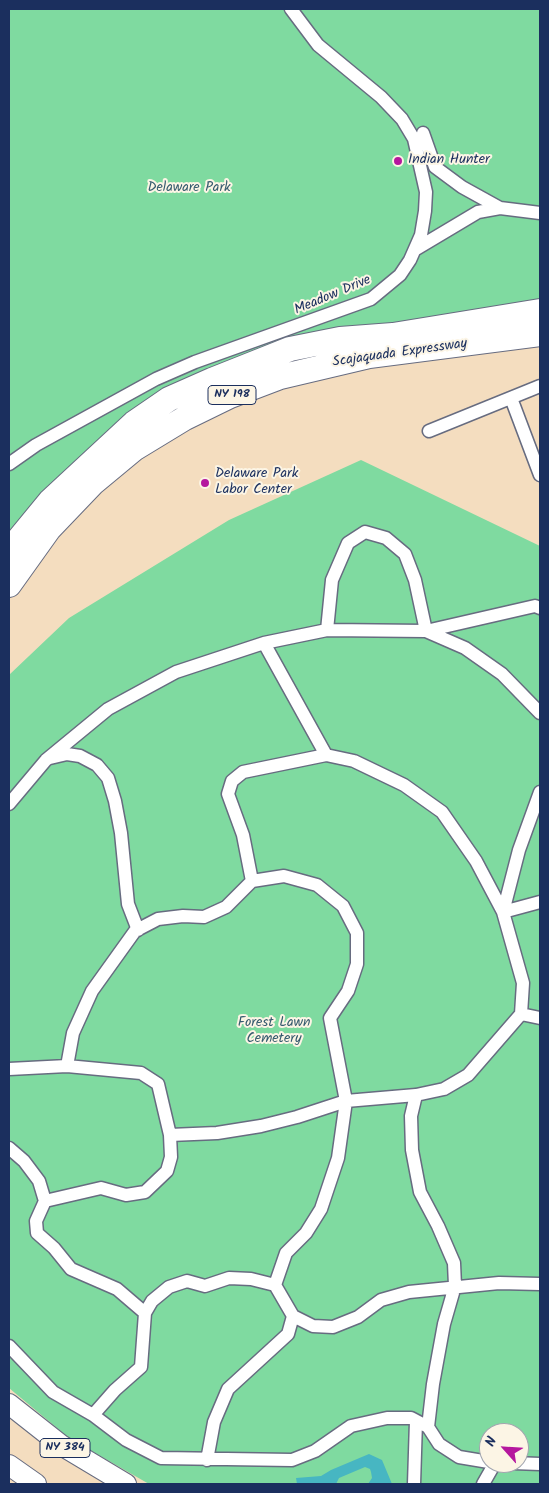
<!DOCTYPE html>
<html>
<head>
<meta charset="utf-8">
<style>
  body { margin:0 }
  #map { position:relative; width:549px; height:1493px; overflow:hidden; background:#f4ddbf; font-family:Kalam,sans-serif }
  canvas { display:block }
  .frame { position:absolute; inset:0; border:10px solid #1b2f5e; pointer-events:none }
  .north { position:absolute; left:479px; top:1423px; width:50px; height:50px; box-sizing:border-box; background:#fcf5e5; border:1px solid #a2a6af; border-radius:50%; rotate:296deg; font-size:14px; font-weight:700; line-height:20px; text-align:center; color:#1b2f5e }
  .north::after { content:''; display:block; margin:auto; width:18px; height:22px; background:#b5179e; clip-path:polygon(50% 0,100% 100%,50% 72%,0 100%) }
</style>
</head>
<body>
<div id="map">
<canvas width="549" height="1493"></canvas>
<div class="frame"></div>
<div class="north">N</div>
</div>
<script>
const ctx = document.querySelector('canvas').getContext('2d');
ctx.lineJoin = 'round';
function paint(path, color) {
  ctx.fillStyle = color;
  ctx.fill(path, 'evenodd');
}
function shape(rows) {
  const path = new Path2D();
  for (const r of rows) {
    path.moveTo(r[0], r[1]);
    for (let i = 2; i < r.length; i += 2) path.lineTo(r[i], r[i + 1]);
  }
  return path;
}
function trace(path, color, width, dash) {
  ctx.strokeStyle = color;
  ctx.lineWidth = width;
  ctx.lineCap = dash ? 'butt' : 'round';
  ctx.setLineDash(dash || []);
  ctx.stroke(path);
}
function drawText(font, color, halo, rows, align = 'center') {
  ctx.font = font + ' Kalam,sans-serif';
  ctx.lineWidth = 4;
  ctx.setLineDash([]);
  ctx.textBaseline = 'middle';
  ctx.strokeStyle = halo;
  ctx.fillStyle = color;
  for (const [text, x, y, turn = 0] of rows) {
    ctx.save();
    ctx.translate(x, y);
    ctx.rotate((+turn || 0) * Math.PI / 180);
    ctx.textAlign = isNaN(turn) ? turn : align;
    if (halo) ctx.strokeText(text, 0, 0);
    ctx.fillText(text, 0, 0);
    ctx.restore();
  }
}
paint(shape([
  [9,9,540,9,540,301,210,374,9,535],
  [361,460,540,546,540,1484,149,1484,69,1438,9,1388,9,675,69,618,229,520],
  [489,1433,519,1433,519,1463,489,1463]
]), '#7fdaa0');
paint(shape([
  [369,1454,382,1460,392,1484,368,1484,372,1478,371,1472,370,1469,365,1467,339,1478,336,1484,297,1484,296,1478,321,1476,331,1470]
]), '#47b6c2');
const street = shape([
  [423,133,435,167,462,187,500,208,540,213],
  [416,249,478,212,500,208],
  [511,398,540,475],
  [429,431,540,386],
  [9,464,36,445,156,379,195,362,371,299,400,275,410,260,421,235,425,211,426,192,414,139,402,119,381,97,318,45,291,9],
  [327,630,332,580,348,543,365,532,386,538,405,554,415,580,426,631,535,606,540,608],
  [264,643,326,755],
  [50,758,67,754,80,756,97,765,108,778,115,801,121,833,128,904,138,930],
  [9,804,46,760,108,709,176,672,264,643,327,630,426,631,465,648,502,674,540,713],
  [503,912,519,850,540,792],
  [503,912,540,902],
  [521,1014,540,1018],
  [67,1066,73,1033,92,991,135,931,158,919,183,916,204,917,226,907,252,881,284,876,317,885,343,906,357,933,357,964,348,991,330,1018,346,1101,338,1158,321,1209,306,1233,286,1253,275,1285],
  [9,1069,67,1066,141,1073,158,1084,170,1135,171,1157,167,1171,145,1192,126,1195,101,1188,45,1201],
  [416,1095,411,1116,412,1150,420,1192,438,1226,454,1263,455,1286,444,1324,433,1384,428,1427],
  [170,1135,217,1133,261,1126,297,1117,346,1101,416,1095,444,1089,468,1075,521,1014,523,983,503,912,476,861,442,812,404,785,354,761,326,755,243,772,232,781,228,794,243,835,252,881],
  [9,1148,24,1161,39,1181,45,1201,36,1221,37,1233,54,1248,71,1269,117,1289,145,1313],
  [293,1316,313,1326,333,1327,358,1317,381,1300,409,1292,499,1283,540,1284],
  [9,1346,53,1392,93,1415,126,1440,161,1458,292,1460,315,1451,351,1426,387,1418,411,1418,428,1427,439,1444,459,1457,489,1462],
  [93,1415,115,1390,141,1367,145,1313,152,1301,169,1287,187,1281,205,1286,229,1278,251,1279,275,1285,293,1316,288,1334,228,1389,214,1422,207,1460],
  [513,1463,540,1464],
  [414,1484,416,1421],
  [483,1484,495,1463]
]);
const primary = shape([
  [9,1404,61,1445,126,1484],
  [9,1465,36,1484]
]);
const highway = shape([
  [9,551,50,501,134,423,169,399,212,380,290,349,340,339,393,335,540,311],
  [9,585,49,529,93,483,134,449,185,418,230,396,280,377,369,356,540,334]
]);
trace(street, '#676c80', 15);
trace(primary, '#676c80', 22);
trace(highway, '#676c80', 26);
trace(street, '#fff', 12);
trace(primary, '#fff', 20);
trace(highway, '#fff', 24);
for (const [x, y, r, color] of [
  [398,161,5,"#b5179e"],
  [205,483,5,"#b5179e"]
]) {
  const dot = new Path2D();
  dot.arc(x, y, r, 0, 2 * Math.PI);
  ctx.fillStyle = color;
  ctx.fill(dot);
  trace(dot, '#fcf5e5', 2);
}
for (const [x, y, w] of [
  [232,395,48],
  [65,1448,50]
]) {
  const box = new Path2D();
  box.roundRect(x - w / 2, y - 9.5, w, 19, 4);
  ctx.fillStyle = '#fcf5e5';
  ctx.fill(box);
  trace(box, '#1b2f5e', 1);
}
drawText('bold 12px', '#1b2f5e', null, [
  ["NY 198",232,395],
  ["NY 384",65,1448]
]);
drawText('14px', '#1b2f5e', '#fcf5e5', [
  ["Indian Hunter",408,161],
  ["Delaware Park",215,475],
  ["Labor Center",215,491]
], 'left');
drawText('14px', '#345a6e', '#fcf5e5', [
  ["Delaware Park",189,189],
  ["Forest Lawn",274,1024],
  ["Cemetery",274,1040]
]);
drawText('14px', '#1b2f5e', '#fcf5e5', [
  ["Meadow Drive",333,296,-23],
  ["Scajaquada Expressway",400,354,-8]
]);
</script>
</body>
</html>
